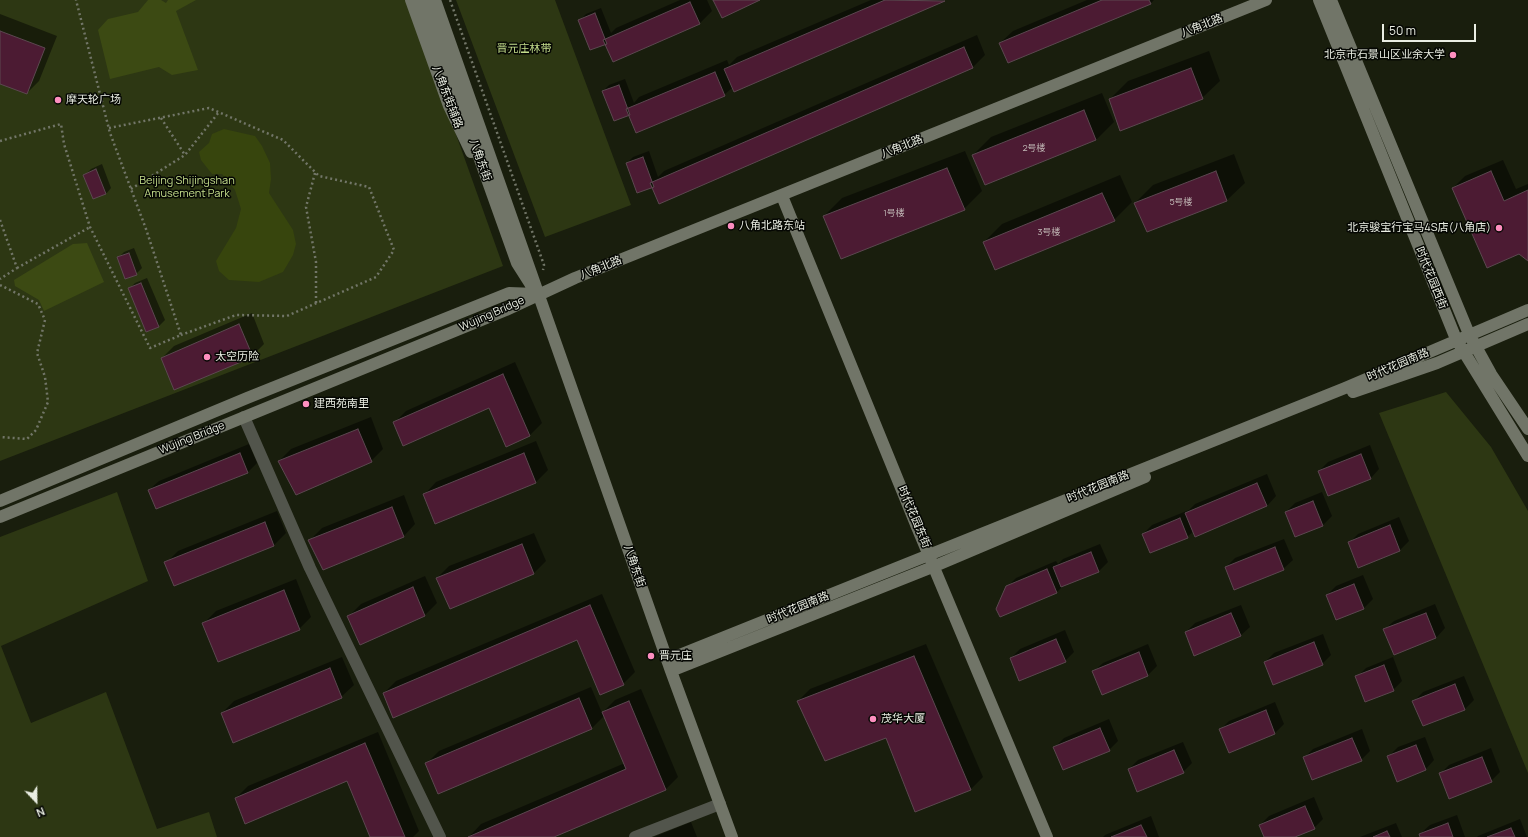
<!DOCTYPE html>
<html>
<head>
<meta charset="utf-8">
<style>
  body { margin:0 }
  #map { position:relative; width:1528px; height:837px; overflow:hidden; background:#191e0d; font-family:Manrope,sans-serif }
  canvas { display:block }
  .north { position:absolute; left:16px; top:781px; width:40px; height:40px; -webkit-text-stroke:3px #050703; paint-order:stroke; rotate:158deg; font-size:11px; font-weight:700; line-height:16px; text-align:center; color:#eaeee3 }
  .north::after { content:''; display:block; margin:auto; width:14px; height:18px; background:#eaeee3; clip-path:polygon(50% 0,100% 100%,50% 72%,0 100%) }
  .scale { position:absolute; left:1382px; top:24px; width:94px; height:18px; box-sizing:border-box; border:2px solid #eaeee3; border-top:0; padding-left:5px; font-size:12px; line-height:14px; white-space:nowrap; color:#eaeee3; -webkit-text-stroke:3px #050703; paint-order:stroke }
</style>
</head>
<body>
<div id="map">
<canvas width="1528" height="837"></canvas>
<div class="north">N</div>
<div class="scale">50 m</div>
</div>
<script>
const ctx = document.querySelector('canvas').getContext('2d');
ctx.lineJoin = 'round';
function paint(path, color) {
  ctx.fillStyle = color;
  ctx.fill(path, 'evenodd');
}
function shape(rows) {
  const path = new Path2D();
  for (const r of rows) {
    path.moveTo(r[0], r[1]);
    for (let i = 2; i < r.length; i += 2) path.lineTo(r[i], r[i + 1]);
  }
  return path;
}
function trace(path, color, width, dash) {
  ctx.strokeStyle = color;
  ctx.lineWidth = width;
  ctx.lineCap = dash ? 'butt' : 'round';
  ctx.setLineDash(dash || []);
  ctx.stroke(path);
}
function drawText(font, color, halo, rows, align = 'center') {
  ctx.font = font + ' Manrope,"Noto Sans SC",sans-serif';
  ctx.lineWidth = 3;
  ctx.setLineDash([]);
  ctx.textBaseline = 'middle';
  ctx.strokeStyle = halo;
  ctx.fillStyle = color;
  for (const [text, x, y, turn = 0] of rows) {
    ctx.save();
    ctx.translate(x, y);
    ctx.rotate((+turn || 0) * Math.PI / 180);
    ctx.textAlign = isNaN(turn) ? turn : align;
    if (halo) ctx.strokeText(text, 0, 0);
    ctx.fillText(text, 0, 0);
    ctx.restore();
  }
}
paint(shape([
  [0,0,408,0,503,266,0,461],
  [456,0,555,0,631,205,545,237],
  [1446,392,1491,447,1528,511,1528,773,1379,413],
  [117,492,148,581,1,646,31,723,106,692,157,829,209,812,217,837,0,837,0,537]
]), '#2d3713');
paint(shape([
  [148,0,161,0,166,3,168,0,196,0,176,11,198,70,172,75,159,67,110,79,98,30,108,19,138,12],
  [87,243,104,282,44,311,39,300,15,286,14,280,73,244]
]), '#3c4a13');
paint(shape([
  [224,129,255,136,262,146,270,163,271,179,269,193,293,230,296,244,293,255,283,272,259,282,229,280,219,271,216,261,236,228,241,209,235,190,222,174,212,174,201,160,199,152,209,143,212,134]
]), '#37450d');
paint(shape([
  [680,0,707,0,712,11,700,23,605,43,580,20,586,14,601,8,611,33,616,28],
  [871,0,945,0,734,90,733,87,724,95,629,114,603,91,609,85,625,79,634,103,639,97,727,60,729,65,737,57],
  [1087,0,1154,0,1151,3,1008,62,1000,43,1013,31],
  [0,14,57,36,39,81,27,93,0,83],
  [977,35,985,55,973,67,660,203,653,186,627,163,633,157,649,151,658,177,664,171],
  [1209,51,1220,81,1202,98,1110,99,1128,81],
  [1102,93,1114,122,1096,140,973,155,991,137],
  [965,151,982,191,964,209,824,216,842,198],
  [1234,154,1245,183,1227,200,1135,203,1153,185],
  [1503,160,1516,189,1528,184,1528,260,1453,188,1465,176],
  [102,164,111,188,106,194,85,175,91,169],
  [1120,175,1132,202,1114,220,984,242,1002,224],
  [134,248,142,268,136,274,118,258,124,252],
  [147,278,165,320,159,326,147,331,129,289,135,283],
  [252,313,264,344,252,356,162,358,174,346],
  [515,362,542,423,530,435,489,407,394,423,406,411],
  [371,417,383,449,371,461,279,461,291,449],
  [536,441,548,470,536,482,435,523,424,495,436,482],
  [249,444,257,463,248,472,157,508,149,490,159,481],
  [1370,445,1379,469,1370,479,1319,471,1328,462],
  [1267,474,1276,496,1267,506,1195,535,1194,531,1187,537,1143,534,1152,525,1189,510,1195,504],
  [1322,492,1332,516,1322,526,1286,512,1295,503],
  [404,495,415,524,403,537,310,540,322,528],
  [277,511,286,533,274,545,174,585,166,563,178,551],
  [1399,517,1409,541,1400,550,1358,567,1349,543,1358,534],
  [534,533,546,561,534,573,437,578,449,566],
  [1284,539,1293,560,1283,569,1226,567,1235,558],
  [1100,544,1108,562,1099,571,1064,585,1057,592,1000,616,1007,587,1016,578,1056,561,1058,564,1063,559],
  [1363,575,1373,599,1364,608,1327,595,1336,586],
  [425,576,437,603,425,615,349,616,361,604],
  [296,579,311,617,299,629,204,623,216,611],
  [602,594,635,672,623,684,578,639,384,693,396,681],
  [1435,604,1445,628,1436,638,1384,630,1394,621],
  [1241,605,1250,627,1240,636,1186,632,1195,623],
  [1065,630,1074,652,1065,661,1011,658,1020,649],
  [1323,634,1331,655,1322,664,1265,662,1274,653],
  [926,644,983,777,971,789,887,736,798,701,810,689],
  [1148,644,1157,666,1148,675,1102,694,1093,672,1103,663],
  [342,657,354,685,341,697,222,713,234,701],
  [1393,657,1402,681,1393,690,1357,677,1366,668],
  [1464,676,1474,700,1465,709,1423,725,1414,701,1423,692],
  [591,687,602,713,615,700,641,689,678,777,666,789,551,837,469,837,481,824,625,763,605,715,592,728,426,764,439,751],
  [1275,702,1284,724,1275,733,1229,752,1220,730,1229,721],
  [1109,719,1118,741,1109,750,1055,747,1064,738],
  [1362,729,1370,751,1361,760,1304,758,1313,749],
  [378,732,419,831,413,837,371,837,347,780,236,798,248,786],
  [1425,737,1434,760,1425,770,1389,756,1398,747],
  [1183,742,1192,763,1183,772,1129,769,1138,760],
  [1491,748,1500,772,1491,781,1440,774,1449,765],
  [1314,797,1323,819,1314,828,1293,837,1265,837,1260,825,1269,816],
  [1457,815,1465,837,1422,837,1420,834,1430,825],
  [1151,816,1159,837,1103,837,1105,835],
  [1520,819,1527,837,1477,837,1478,836],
  [691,822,697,837,654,837],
  [1396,823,1402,837,1360,837]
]), '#0007');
const building = shape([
  [713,0,760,0,722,18,713,0],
  [885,0,945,1,734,92,724,69,885,0],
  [1102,0,1149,0,1151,4,1008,63,999,43,1102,0],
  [690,2,700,24,613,62,603,40,690,2],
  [595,13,607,44,590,50,578,20,595,13],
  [0,31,45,48,27,94,0,84,0,31],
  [964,47,973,68,659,204,650,183,964,47],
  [1191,68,1203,99,1120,131,1109,99,1191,68],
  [715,72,725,96,636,133,626,109,715,72],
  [619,85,630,115,614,121,602,91,619,85],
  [1084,110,1096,140,985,185,972,155,1084,110],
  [643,157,654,187,637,193,626,163,643,157],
  [947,168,965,210,841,259,823,216,947,168],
  [96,169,106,194,93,199,83,175,96,169],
  [1216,171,1227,201,1147,232,1134,203,1216,171],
  [1491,171,1504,201,1528,190,1528,261,1519,254,1487,268,1452,188,1491,171],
  [1102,193,1115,221,995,270,983,242,1102,193],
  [129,253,137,275,125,279,117,257,129,253],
  [141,283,159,327,146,332,128,288,141,283],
  [239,324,253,357,174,390,161,358,239,324],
  [503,374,530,436,506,447,489,408,403,446,393,422,503,374],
  [358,429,372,462,296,495,278,461,358,429],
  [240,453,248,473,156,509,148,490,240,453],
  [524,453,536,483,435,524,423,494,524,453],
  [1361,454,1371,479,1328,496,1318,471,1361,454],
  [1257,483,1267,506,1195,537,1185,513,1257,483],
  [1313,501,1323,526,1295,537,1285,512,1313,501],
  [392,507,404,537,323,570,308,540,392,507],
  [1180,518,1188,538,1150,553,1142,534,1180,518],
  [265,522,274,546,174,586,164,562,265,522],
  [1390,525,1400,551,1358,568,1348,542,1390,525],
  [522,544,534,574,450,609,436,578,522,544],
  [1275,547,1284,570,1234,590,1225,567,1275,547],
  [1091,552,1099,572,1061,587,1053,567,1091,552],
  [1047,569,1057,593,1000,617,996,609,1006,586,1047,569],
  [1354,584,1364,609,1336,620,1326,595,1354,584],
  [413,587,425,616,360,645,347,616,413,587],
  [284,590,300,630,218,662,202,623,284,590],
  [590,605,624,685,600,695,577,640,393,718,383,693,590,605],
  [1231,613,1241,636,1194,656,1185,632,1231,613],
  [1426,613,1436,638,1394,655,1383,629,1426,613],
  [1056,639,1066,662,1019,681,1010,658,1056,639],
  [1314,642,1323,665,1273,685,1264,662,1314,642],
  [1139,652,1148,676,1102,695,1092,671,1139,652],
  [914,656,971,790,915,812,886,738,825,761,797,701,914,656],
  [1384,665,1394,691,1365,702,1355,676,1384,665],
  [330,668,342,698,233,743,221,713,330,668],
  [1455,684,1465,710,1423,726,1412,701,1455,684],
  [579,698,592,729,438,794,425,763,579,698],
  [629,701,666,790,554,837,468,837,626,769,602,712,629,701],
  [1266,710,1275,734,1229,753,1219,729,1266,710],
  [1100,728,1110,751,1063,770,1053,747,1100,728],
  [1352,738,1362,761,1312,780,1303,757,1352,738],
  [365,743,405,837,370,837,347,781,245,824,235,798,365,743],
  [1416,745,1426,770,1397,782,1387,756,1416,745],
  [1174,750,1184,773,1137,792,1128,769,1174,750],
  [1482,757,1492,782,1449,799,1439,773,1482,757],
  [1305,806,1315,829,1295,837,1264,837,1259,825,1305,806],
  [1448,823,1453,837,1420,837,1419,834,1448,823],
  [1141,825,1147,837,1111,837,1141,825],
  [1511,828,1515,837,1487,837,1511,828],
  [1387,831,1390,837,1373,837,1387,831]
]);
paint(building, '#4c1b33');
trace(building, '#5c4850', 1);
trace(shape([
  [450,0,544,265,543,270],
  [161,118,185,155],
  [109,128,209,108,283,140,319,176,369,187,394,250,376,277,287,316,236,315,181,335],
  [0,141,61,124,64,144,90,227,150,348,181,335,146,229,110,133,76,0],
  [315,173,306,207,316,262,316,303],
  [131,189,185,155,219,112],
  [0,220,17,268,0,279],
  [17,268,90,227],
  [0,285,38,304,45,320,37,353,45,377,48,402,36,430,27,439,0,437]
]), '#727668', 2.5, [2, 3]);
trace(shape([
  [244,417,310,568,440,837],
  [635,837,720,804]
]), '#52554c', 12);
trace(shape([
  [411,0,449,106,471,152],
  [423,0,517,263,531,285],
  [435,0,671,671,732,837],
  [1319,0,1456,339,1528,456],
  [1331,0,1469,334,1491,374,1528,429],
  [782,196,917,527,1047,837],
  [1353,392,1437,363,1528,324],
  [0,501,247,398,509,293,536,294],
  [0,517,506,310,575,278,1266,0],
  [667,660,1345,388,1528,310],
  [671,671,935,566,1145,477]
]), '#717568', 12);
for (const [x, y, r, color] of [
  [1453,55,4,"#fd8ebf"],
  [58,100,4,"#fd8ebf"],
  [731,226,4,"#fd8ebf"],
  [1499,228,4,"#fd8ebf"],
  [207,357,4,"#fd8ebf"],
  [306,404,4,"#fd8ebf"],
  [651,656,4,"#fd8ebf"],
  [873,719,4,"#fd8ebf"]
]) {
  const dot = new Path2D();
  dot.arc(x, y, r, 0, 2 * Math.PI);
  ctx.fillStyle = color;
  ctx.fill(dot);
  trace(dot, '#050703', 1.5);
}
drawText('9px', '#c2b9b7', null, [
  ["2号楼",1034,148],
  ["5号楼",1181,202],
  ["1号楼",894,213],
  ["3号楼",1049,232]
]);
drawText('11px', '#eaeee3', '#050703', [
  ["八角北路",1202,26,-22],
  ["八角东街辅路",447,97,69],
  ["八角北路",902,147,-22],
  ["八角东街",480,160,70],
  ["八角北路",601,268,-22],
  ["时代花园西街",1431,278,68],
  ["Wujing Bridge",492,314,-24],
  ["时代花园南路",1398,365,-23],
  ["Wujing Bridge",192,438,-22],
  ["时代花园南路",1098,487,-22],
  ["时代花园东街",914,517,67],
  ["八角东街",634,566,71],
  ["时代花园南路",798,608,-22]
]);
drawText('11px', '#c5de8c', '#050703', [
  ["晋元庄林带",524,49],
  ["Beijing Shijingshan",187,181],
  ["Amusement Park",187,194]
]);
drawText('11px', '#eaeee3', '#050703', [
  ["北京市石景山区业余大学",1445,55,"right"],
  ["摩天轮广场",66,100],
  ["八角北路东站",739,226],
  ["北京骏宝行宝马4S店(八角店)",1491,228,"right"],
  ["太空历险",215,357],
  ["建西苑南里",314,404],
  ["晋元庄",659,656],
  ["茂华大厦",881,719]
], 'left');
</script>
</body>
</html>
